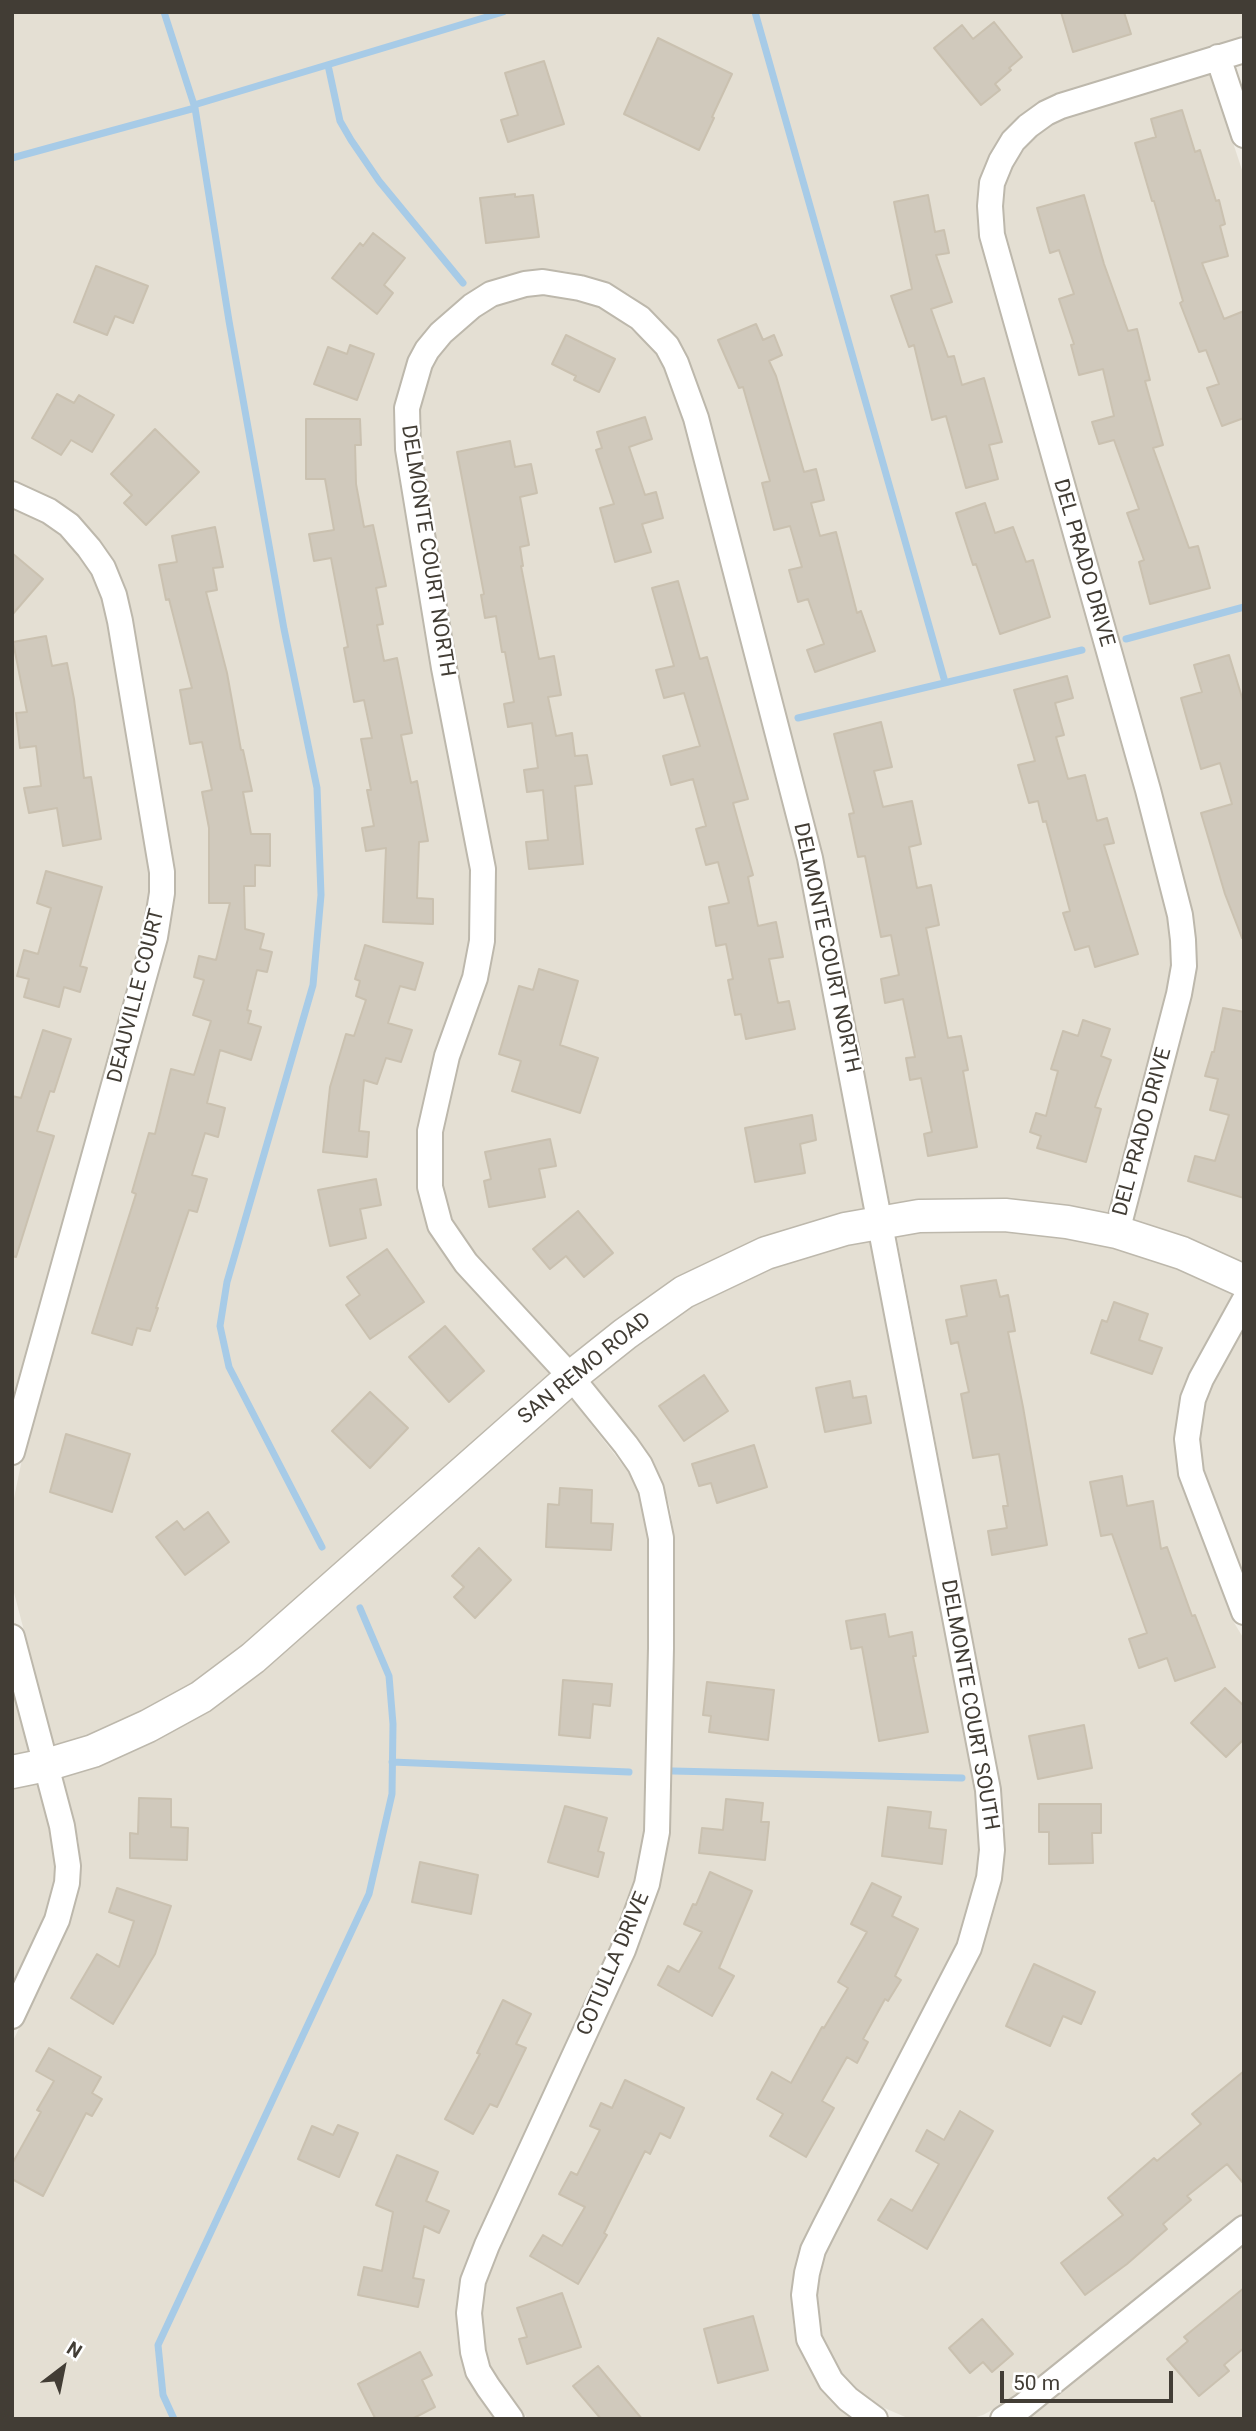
<!DOCTYPE html>
<html>
<head>
<meta charset="utf-8">
<style>
  body { margin:0 }
  #map { position:relative; width:1256px; height:2431px; overflow:hidden; background:#f0ede5; font-family:Roboto,sans-serif }
  canvas { display:block }
  .frame { position:absolute; inset:0; border:14px solid #423d35; pointer-events:none }
  .north { position:absolute; left:28px; top:2333px; width:70px; height:70px; -webkit-text-stroke:5px #fff; paint-order:stroke; rotate:32deg; font-size:19px; font-weight:700; line-height:28px; text-align:center; color:#423d35 }
  .north::after { content:''; display:block; margin:auto; width:24px; height:32px; background:#423d35; clip-path:polygon(50% 0,100% 100%,50% 72%,0 100%) }
  .scale { position:absolute; left:1000px; top:2371px; width:173px; height:32px; box-sizing:border-box; border:4px solid #423d35; border-top:0; padding-left:9px; font-size:21px; line-height:24px; white-space:nowrap; color:#423d35; -webkit-text-stroke:5px #fff; paint-order:stroke }
</style>
</head>
<body>
<div id="map">
<canvas width="1256" height="2431"></canvas>
<div class="frame"></div>
<div class="north">N</div>
<div class="scale">50 m</div>
</div>
<script>
const ctx = document.querySelector('canvas').getContext('2d');
ctx.lineJoin = 'round';
function paint(path, color) {
  ctx.fillStyle = color;
  ctx.fill(path, 'evenodd');
}
function shape(rows) {
  const path = new Path2D();
  for (const r of rows) {
    path.moveTo(r[0], r[1]);
    for (let i = 2; i < r.length; i += 2) path.lineTo(r[i], r[i + 1]);
  }
  return path;
}
function trace(path, color, width, dash) {
  ctx.strokeStyle = color;
  ctx.lineWidth = width;
  ctx.lineCap = dash ? 'butt' : 'round';
  ctx.setLineDash(dash || []);
  ctx.stroke(path);
}
function drawText(font, color, halo, rows, align = 'center') {
  ctx.font = font + ' Roboto,sans-serif';
  ctx.lineWidth = 5;
  ctx.setLineDash([]);
  ctx.textBaseline = 'middle';
  ctx.strokeStyle = halo;
  ctx.fillStyle = color;
  for (const [text, x, y, turn = 0] of rows) {
    ctx.save();
    ctx.translate(x, y);
    ctx.rotate((+turn || 0) * Math.PI / 180);
    ctx.textAlign = isNaN(turn) ? turn : align;
    if (halo) ctx.strokeText(text, 0, 0);
    ctx.fillText(text, 0, 0);
    ctx.restore();
  }
}
paint(shape([
  [12,12,1244,12,1244,36,1059,93,1040,102,1019,118,980,183,977,209,980,240,1136,794,1168,919,1171,943,1171,966,1167,993,1109,1217,891,1208,821,854,708,413,688,357,678,339,664,323,632,296,610,283,564,271,543,270,523,272,489,282,466,295,409,360,396,406,396,452,432,671,471,871,470,941,463,976,436,1053,418,1129,418,1192,430,1233,456,1271,553,1377,246,1648,195,1686,143,1714,55,1749,12,1585,12,1508,21,1464,167,939,174,893,174,870,132,617,125,589,113,560,98,538,77,515,55,499,12,481],
  [1210,73,1244,176,1244,1266,1132,1222,1195,967,1196,937,1192,910,1160,785,1004,231,1002,205,1004,185,1011,167,1035,136,1051,124,1065,118],
  [542,296,576,300,598,307,617,318,647,343,657,355,665,370,684,423,797,862,866,1212,573,1360,476,1254,452,1218,442,1184,442,1131,459,1059,486,982,494,942,496,867,456,664,420,445,419,426,419,409,431,367,449,341,478,317,495,306,525,297],
  [12,508,42,522,60,536,79,556,92,575,102,601,108,625,149,875,149,894,143,936,12,1408],
  [919,1229,1034,1231,1144,1253,1235,1292,1190,1376,1177,1419,1175,1441,1180,1479,1233,1621,1244,1639,1244,2213,1017,2396,983,2415,969,2419,910,2419,875,2404,857,2389,841,2372,821,2334,817,2295,825,2253,835,2231,970,1974,996,1904,1004,1848,1001,1787,896,1233],
  [871,1237,976,1793,980,1851,977,1877,964,1926,948,1965,796,2271,792,2298,793,2324,798,2346,822,2390,851,2419,528,2419,498,2379,490,2364,484,2347,481,2312,489,2270,634,1954,659,1887,669,1832,674,1537,670,1508,662,1482,650,1457,589,1378,690,1303,745,1275],
  [1244,1325,1244,1575,1203,1468,1200,1438,1205,1401,1223,1361],
  [569,1396,629,1473,640,1495,649,1540,645,1832,635,1881,612,1946,476,2240,461,2279,456,2315,460,2356,468,2378,494,2419,12,2419,12,2043,68,1924,79,1885,79,1843,62,1774,97,1762],
  [12,1687,31,1755,12,1759],
  [37,1780,54,1848,55,1883,45,1916,12,1987,12,1785],
  [1244,2243,1244,2419,1026,2419,1030,2416]
]), '#e4dfd3');
trace(shape([
  [164,12,195,108,229,321,284,629,317,788,321,895,313,985,227,1282,220,1326,229,1367,322,1547],
  [755,12,945,682],
  [328,65,340,121,351,140,379,181,463,283],
  [194,105,503,12],
  [12,158,195,108],
  [1126,639,1244,607],
  [798,718,1082,650],
  [392,1762,629,1772],
  [673,1771,962,1778],
  [174,2419,163,2395,158,2345,369,1894,392,1794,393,1724,389,1676,360,1608]
]), '#a7cbe7', 7);
const building = shape([
  [1061,12,1124,12,1131,34,1073,52,1061,12],
  [994,22,1022,57,1009,68,1011,70,995,84,1000,90,981,105,934,48,962,25,973,39,994,22],
  [658,38,732,74,712,117,714,118,699,150,624,114,658,38],
  [544,61,564,124,508,142,501,120,518,115,505,73,544,61],
  [1182,110,1195,152,1200,150,1216,201,1219,200,1225,224,1220,226,1228,256,1202,263,1224,319,1244,311,1244,418,1222,426,1207,388,1219,384,1206,350,1199,352,1180,303,1183,301,1154,201,1152,201,1135,143,1156,137,1151,119,1182,110],
  [515,194,515,197,533,195,539,237,486,243,480,198,515,194],
  [928,195,935,232,944,230,949,253,936,255,952,302,931,309,948,357,954,356,962,385,984,378,1002,442,989,445,998,479,966,488,946,416,932,420,914,345,909,347,891,296,912,289,894,202,928,195],
  [1084,195,1104,264,1128,331,1137,329,1150,380,1145,381,1163,445,1153,448,1189,548,1198,546,1210,588,1150,604,1139,562,1144,560,1127,513,1139,509,1114,440,1099,444,1092,422,1114,416,1103,369,1079,375,1071,345,1074,344,1059,299,1074,294,1059,250,1050,253,1037,208,1084,195],
  [373,233,405,258,384,285,393,293,377,314,332,278,360,243,363,246,373,233],
  [96,266,148,286,133,323,115,316,107,335,74,322,96,266],
  [756,324,763,340,774,335,782,355,769,361,776,376,804,472,816,469,824,500,811,503,820,536,836,532,857,613,861,611,875,651,815,672,807,650,824,644,808,599,798,602,789,570,802,567,790,526,774,530,762,483,770,481,743,387,739,388,718,340,756,324],
  [566,335,615,359,599,392,574,380,576,376,552,364,566,335],
  [350,345,374,354,357,400,314,384,328,347,347,354,350,345],
  [57,394,74,403,79,395,114,415,92,452,71,440,61,455,32,438,57,394],
  [645,417,652,439,629,447,645,495,656,492,663,518,642,524,651,552,615,562,600,508,614,504,596,450,602,448,597,432,645,417],
  [306,419,360,419,361,445,355,445,356,484,364,527,373,525,386,586,376,588,383,624,377,625,384,661,397,658,412,733,401,735,411,783,417,781,428,841,419,842,417,898,433,899,433,924,383,922,386,848,366,851,362,828,374,826,367,790,371,790,361,739,372,738,364,700,354,702,344,648,348,647,331,558,314,561,309,534,334,530,325,479,306,479,306,419],
  [155,429,199,472,146,525,124,503,132,495,111,474,155,429],
  [510,441,515,467,531,464,537,493,520,497,529,545,520,547,523,566,521,566,539,659,554,656,561,695,548,697,556,736,572,733,575,756,587,755,592,784,575,786,583,864,529,869,526,842,548,840,543,790,527,792,524,770,538,768,532,723,508,727,504,704,514,702,505,652,502,652,496,616,485,618,481,595,484,594,457,452,510,441],
  [985,503,995,533,1013,527,1026,562,1033,560,1050,617,1000,634,976,564,973,565,956,513,985,503],
  [215,527,223,567,213,568,217,590,206,592,227,673,241,750,243,750,252,791,243,792,251,834,270,834,270,866,255,865,255,886,244,886,245,929,264,934,260,949,272,952,267,972,257,970,247,1010,251,1011,248,1023,261,1027,251,1060,220,1050,207,1103,225,1108,218,1137,205,1133,192,1175,207,1179,197,1212,189,1210,156,1308,158,1308,150,1331,137,1328,132,1345,92,1333,136,1194,132,1192,149,1133,155,1134,171,1069,194,1075,211,1021,193,1015,204,980,194,977,199,956,216,960,230,903,209,903,209,828,202,792,212,790,202,742,190,744,180,690,192,688,169,599,166,600,159,565,177,562,172,536,215,527],
  [12,553,43,579,12,615,12,553],
  [678,581,700,659,707,657,748,799,733,803,753,875,748,877,758,926,776,922,783,957,769,959,778,1003,789,1001,795,1029,746,1039,741,1014,735,1015,728,980,733,979,726,944,716,946,709,907,729,903,718,862,706,865,696,829,706,826,693,779,671,785,663,756,700,746,684,693,664,698,656,670,674,666,652,588,678,581],
  [46,636,52,666,67,663,74,699,84,778,91,777,101,839,63,846,57,808,29,813,24,788,41,786,36,746,20,748,16,713,27,712,13,642,46,636],
  [1229,655,1244,704,1244,937,1242,938,1225,894,1201,813,1232,804,1220,763,1201,769,1181,698,1202,692,1194,665,1229,655],
  [1067,676,1073,698,1055,703,1064,735,1056,737,1068,779,1085,775,1097,821,1107,818,1114,843,1104,845,1138,954,1095,967,1089,946,1075,950,1063,913,1070,911,1046,821,1043,822,1038,801,1029,803,1018,765,1035,761,1014,690,1067,676],
  [881,722,892,767,874,771,883,807,912,801,921,844,909,847,917,888,931,885,939,925,926,928,948,1038,961,1036,968,1070,963,1071,977,1147,928,1156,924,1134,932,1132,921,1078,910,1080,906,1058,915,1057,903,999,885,1003,881,979,899,975,891,935,881,937,865,856,858,857,849,814,854,813,834,734,881,722],
  [46,871,102,887,80,966,87,968,80,992,64,987,59,1007,24,997,29,979,17,976,24,950,38,954,51,908,37,903,46,871],
  [365,945,423,963,415,990,400,986,388,1023,412,1030,401,1062,386,1058,377,1084,364,1080,359,1131,369,1132,367,1157,323,1152,330,1087,346,1034,354,1036,366,1000,356,996,360,981,355,979,365,945],
  [539,969,578,981,560,1045,598,1058,580,1113,512,1091,521,1061,499,1054,519,986,533,990,539,969],
  [1223,1008,1244,1012,1244,1198,1188,1181,1195,1156,1215,1161,1229,1115,1210,1110,1218,1079,1205,1076,1212,1052,1214,1052,1223,1008],
  [1083,1020,1110,1029,1101,1056,1111,1060,1095,1107,1101,1109,1086,1162,1037,1148,1041,1136,1030,1132,1036,1113,1046,1116,1058,1071,1051,1069,1063,1031,1078,1036,1083,1020],
  [43,1030,71,1039,54,1092,50,1091,37,1131,54,1136,16,1257,12,1256,12,1096,21,1098,43,1030],
  [812,1115,816,1140,800,1144,805,1173,755,1182,745,1128,812,1115],
  [550,1139,556,1166,539,1169,545,1197,489,1207,484,1181,491,1179,485,1152,550,1139],
  [376,1179,381,1205,360,1209,366,1238,330,1246,318,1190,376,1179],
  [578,1211,613,1253,584,1277,566,1256,550,1269,533,1249,578,1211],
  [387,1249,424,1302,370,1339,346,1305,360,1295,347,1277,387,1249],
  [996,1280,1000,1297,1008,1295,1015,1331,1008,1332,1023,1407,1047,1545,992,1555,988,1531,1007,1528,1003,1506,1008,1506,999,1454,973,1458,961,1394,969,1392,958,1342,951,1344,946,1320,967,1316,961,1286,996,1280],
  [1114,1302,1148,1314,1139,1340,1162,1348,1152,1374,1091,1353,1102,1320,1107,1322,1114,1302],
  [445,1326,484,1371,449,1402,409,1357,445,1326],
  [704,1375,728,1411,684,1441,659,1406,704,1375],
  [850,1381,853,1398,866,1396,871,1423,825,1432,816,1388,850,1381],
  [370,1392,408,1428,370,1468,332,1431,370,1392],
  [66,1434,130,1454,112,1512,50,1492,66,1434],
  [754,1445,767,1487,717,1503,711,1483,699,1486,692,1464,754,1445],
  [1122,1476,1127,1506,1153,1501,1161,1549,1167,1547,1192,1616,1195,1615,1215,1667,1175,1681,1167,1658,1139,1668,1129,1639,1147,1633,1112,1534,1101,1536,1090,1482,1122,1476],
  [560,1488,592,1490,591,1523,613,1524,611,1550,546,1547,548,1504,559,1505,560,1488],
  [208,1512,229,1542,185,1575,156,1537,177,1521,184,1530,208,1512],
  [479,1548,511,1580,475,1618,454,1597,464,1587,452,1576,479,1548],
  [885,1614,889,1637,912,1632,916,1656,913,1656,928,1732,879,1741,862,1647,851,1649,846,1621,885,1614],
  [563,1680,612,1684,610,1706,593,1704,590,1738,559,1735,563,1680],
  [707,1682,774,1690,768,1740,709,1732,711,1716,703,1715,707,1682],
  [1225,1688,1244,1706,1244,1739,1226,1757,1191,1723,1225,1688],
  [1084,1725,1092,1768,1038,1779,1029,1736,1084,1725],
  [139,1798,171,1799,171,1827,188,1828,187,1860,130,1858,130,1833,138,1834,139,1798],
  [726,1799,763,1803,761,1822,769,1822,765,1860,699,1853,702,1828,723,1830,726,1799],
  [1039,1804,1101,1804,1101,1833,1092,1833,1093,1863,1049,1864,1049,1832,1039,1832,1039,1804],
  [565,1806,607,1818,598,1851,604,1853,598,1877,548,1862,565,1806],
  [888,1807,931,1812,929,1828,946,1830,942,1864,882,1856,888,1807],
  [420,1862,478,1875,471,1914,412,1902,420,1862],
  [710,1872,752,1891,719,1968,734,1976,712,2016,658,1985,668,1966,679,1972,702,1932,684,1924,693,1904,696,1905,710,1872],
  [872,1883,901,1897,892,1916,918,1929,895,1976,901,1980,888,2001,885,1999,863,2039,868,2042,857,2063,847,2057,822,2101,834,2108,806,2157,770,2136,783,2114,757,2099,772,2072,791,2083,822,2027,824,2028,848,1988,838,1982,867,1932,851,1924,872,1883],
  [117,1888,171,1906,155,1954,113,2024,71,1998,97,1954,119,1967,134,1921,109,1912,117,1888],
  [1034,1964,1095,1992,1081,2024,1063,2016,1050,2046,1006,2026,1034,1964],
  [503,2000,531,2014,516,2044,526,2048,497,2107,490,2104,473,2134,445,2119,480,2054,477,2053,503,2000],
  [49,2048,101,2077,92,2093,102,2099,92,2116,86,2113,43,2196,12,2179,12,2164,41,2112,37,2110,54,2081,36,2071,49,2048],
  [1244,2071,1244,2184,1227,2164,1187,2196,1191,2200,1163,2224,1167,2229,1127,2264,1085,2295,1061,2263,1123,2215,1108,2198,1154,2158,1157,2161,1201,2124,1192,2114,1244,2071],
  [625,2080,684,2108,670,2138,660,2133,650,2154,645,2151,604,2233,607,2235,578,2284,530,2256,543,2235,562,2246,585,2207,559,2194,571,2172,577,2175,600,2130,590,2126,601,2103,612,2108,625,2080],
  [960,2111,993,2131,927,2249,878,2220,891,2199,912,2211,939,2164,916,2151,927,2130,944,2140,960,2111],
  [338,2125,358,2133,339,2177,298,2159,312,2126,333,2135,338,2125],
  [397,2155,438,2172,426,2201,449,2211,439,2233,424,2226,413,2278,424,2280,418,2307,358,2295,364,2267,382,2271,393,2212,376,2205,397,2155],
  [1244,2288,1244,2348,1224,2365,1229,2371,1199,2396,1167,2359,1188,2341,1184,2337,1244,2288],
  [562,2293,581,2347,527,2364,519,2339,527,2337,517,2308,562,2293],
  [753,2316,768,2370,718,2383,704,2329,753,2316],
  [982,2319,1013,2354,992,2372,983,2362,970,2373,949,2348,982,2319],
  [420,2352,432,2375,422,2380,435,2407,412,2419,375,2418,358,2384,420,2352],
  [598,2366,642,2419,601,2419,573,2386,598,2366]
]);
paint(building, '#d0c9bc');
trace(building, '#cac1b0', 2);
const minor = shape([
  [1218,57,1244,135],
  [12,494,49,511,69,525,89,548,103,568,114,595,120,621,162,872,162,893,155,937,12,1452],
  [1117,1232,1179,994,1184,966,1183,940,1180,915,1148,790,992,235,990,206,992,183,1001,161,1013,141,1028,126,1046,113,1061,106,1244,50],
  [1244,1301,1201,1379,1193,1399,1187,1439,1191,1473,1244,1612],
  [12,1637,62,1826,68,1866,67,1883,57,1920,12,2016],
  [511,2419,488,2387,478,2371,473,2352,469,2313,473,2281,487,2245,623,1950,647,1884,657,1832,661,1648,661,1538,651,1489,640,1465,626,1445,571,1377,466,1263,440,1225,430,1187,430,1131,447,1056,475,978,482,941,483,869,444,668,408,449,407,408,420,363,427,350,441,333,472,306,491,294,525,284,543,282,580,288,604,295,640,318,667,346,676,363,696,418,810,858,988,1790,992,1850,989,1878,969,1948,825,2226,813,2250,807,2273,804,2295,809,2339,831,2381,848,2399,875,2419],
  [1003,2419,1023,2406,1244,2228]
]);
const tertiary = shape([
  [12,1772,46,1765,93,1751,148,1726,201,1697,253,1658,571,1377,625,1334,684,1292,766,1253,845,1229,919,1216,1005,1215,1067,1222,1117,1232,1182,1253,1244,1281]
]);
trace(minor, '#bdb8ac', 28);
trace(tertiary, '#bdb8ac', 35);
trace(minor, '#fff', 24);
trace(tertiary, '#fff', 32);
drawText('21px', '#423d35', '#fff', [
  ["DELMONTE COURT NORTH",427,551,81],
  ["DEL PRADO DRIVE",1083,563,74],
  ["DELMONTE COURT NORTH",826,948,78],
  ["DEAUVILLE COURT",137,996,-76],
  ["DEL PRADO DRIVE",1143,1132,-75],
  ["SAN REMO ROAD",585,1369,-39],
  ["DELMONTE COURT SOUTH",969,1705,80],
  ["COTULLA DRIVE",614,1964,-67]
]);
</script>
</body>
</html>
